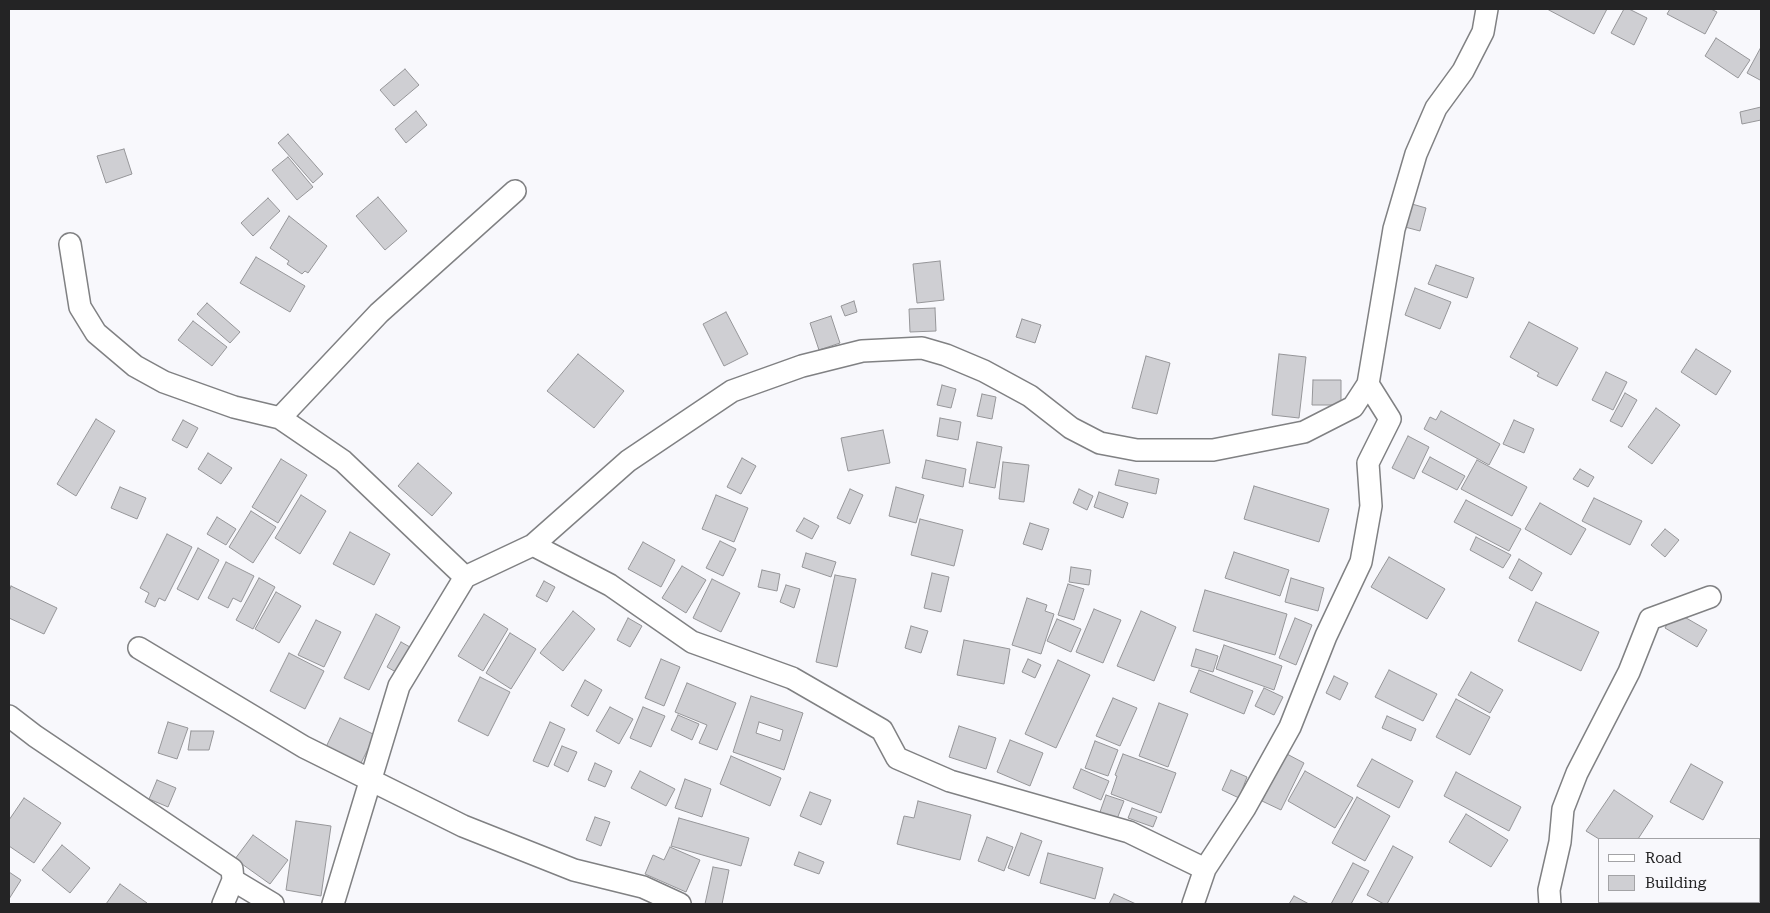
<!DOCTYPE html>
<html>
<head>
<meta charset="utf-8">
<style>
  body { margin:0 }
  #map { position:relative; width:1770px; height:913px; overflow:hidden; background:#f8f8fc; font-family:"Roboto Serif",serif }
  canvas { display:block }
  .frame { position:absolute; inset:0; border:10px solid #242425; pointer-events:none }
  .legend { position:absolute; left:1598px; top:838px; width:162px; height:65px; box-sizing:border-box; background:#f8f8fc; border:1px solid #a3a3a6; margin:0; padding:6px 9px; list-style:none; font-size:15px; color:#242425 }
  .legend li { display:flex; align-items:center; gap:10px; height:25px }
  .legend b { width:25px; border:1px solid #a3a3a6 }
</style>
</head>
<body>
<div id="map">
<canvas width="1770" height="913"></canvas>
<div class="frame"></div>
<ul class="legend">
<li><b style="height:6px;background:#fff"></b>Road</li>
<li><b style="height:14px;background:#cfcfd3"></b>Building</li>
</ul>
</div>
<script>
const ctx = document.querySelector('canvas').getContext('2d');
ctx.lineJoin = 'round';
function paint(path, color) {
  ctx.fillStyle = color;
  ctx.fill(path, 'evenodd');
}
function shape(rows) {
  const path = new Path2D();
  for (const r of rows) {
    path.moveTo(r[0], r[1]);
    for (let i = 2; i < r.length; i += 2) path.lineTo(r[i], r[i + 1]);
  }
  return path;
}
function trace(path, color, width, dash) {
  ctx.strokeStyle = color;
  ctx.lineWidth = width;
  ctx.lineCap = dash ? 'butt' : 'round';
  ctx.setLineDash(dash || []);
  ctx.stroke(path);
}
const building = shape([
  [1547,9,1607,9,1594,34,1547,9],
  [1624,9,1629,9,1647,18,1634,45,1611,33,1624,9],
  [1670,9,1711,9,1717,12,1705,34,1667,14,1670,9],
  [1716,38,1750,60,1738,78,1705,56,1716,38],
  [1761,47,1761,79,1760,80,1747,73,1761,47],
  [405,69,419,85,394,106,380,90,405,69],
  [1761,107,1761,120,1742,124,1740,112,1761,107],
  [416,111,427,125,406,143,395,129,416,111],
  [288,134,323,174,313,183,278,143,288,134],
  [124,149,132,174,106,183,97,156,124,149],
  [288,157,313,187,297,200,272,170,288,157],
  [378,197,407,231,385,250,356,216,378,197],
  [268,198,280,211,253,236,241,223,268,198],
  [1412,204,1426,208,1420,231,1405,227,1412,204],
  [289,216,327,246,308,273,305,271,302,274,287,264,289,261,270,248,289,216],
  [256,257,305,286,290,312,240,283,256,257],
  [940,261,944,300,917,303,913,264,940,261],
  [1436,265,1474,278,1467,298,1428,284,1436,265],
  [1415,288,1451,302,1440,329,1405,315,1415,288],
  [854,301,857,312,845,316,841,306,854,301],
  [207,303,240,332,230,343,197,314,207,303],
  [935,308,936,331,910,332,909,309,935,308],
  [726,312,748,354,724,366,703,324,726,312],
  [831,316,840,343,819,350,810,323,831,316],
  [1022,319,1041,325,1035,343,1016,337,1022,319],
  [193,321,227,347,212,366,178,340,193,321],
  [1529,322,1578,348,1557,386,1537,376,1539,373,1510,357,1529,322],
  [1696,349,1731,371,1716,395,1681,372,1696,349],
  [578,354,624,391,594,428,547,391,578,354],
  [1279,354,1306,357,1299,418,1272,415,1279,354],
  [1146,356,1170,363,1157,414,1132,408,1146,356],
  [1606,372,1627,382,1613,410,1592,400,1606,372],
  [1313,380,1341,380,1341,405,1312,405,1313,380],
  [942,385,956,389,951,408,937,405,942,385],
  [1625,393,1637,400,1622,427,1610,421,1625,393],
  [982,394,996,397,992,419,977,416,982,394],
  [1656,408,1680,425,1652,464,1628,447,1656,408],
  [1441,411,1500,444,1489,465,1424,429,1430,417,1436,420,1441,411],
  [940,418,961,422,958,440,937,436,940,418],
  [96,419,115,431,76,496,57,484,96,419],
  [183,420,198,428,187,448,172,440,183,420],
  [1514,420,1534,429,1524,453,1503,444,1514,420],
  [883,430,890,463,848,471,841,438,883,430],
  [1408,436,1429,447,1414,479,1392,468,1408,436],
  [977,442,1002,447,995,488,969,483,977,442],
  [208,453,232,468,221,484,198,469,208,453],
  [1430,457,1465,476,1457,490,1422,472,1430,457],
  [742,458,756,466,741,494,727,487,742,458],
  [281,459,307,475,278,523,252,507,281,459],
  [926,460,966,469,963,487,922,478,926,460],
  [1477,460,1527,487,1512,516,1461,489,1477,460],
  [1003,462,1029,465,1024,502,999,499,1003,462],
  [418,463,452,493,432,516,398,486,418,463],
  [1580,469,1594,477,1588,487,1573,479,1580,469],
  [1119,470,1159,479,1156,494,1115,485,1119,470],
  [1254,486,1329,509,1319,542,1244,519,1254,486],
  [120,487,146,498,137,519,111,508,120,487],
  [896,487,924,495,916,523,889,516,896,487],
  [850,489,863,495,850,524,837,518,850,489],
  [1079,489,1093,496,1087,510,1073,503,1079,489],
  [1099,492,1128,503,1123,518,1094,507,1099,492],
  [301,495,326,511,300,554,275,538,301,495],
  [716,495,748,508,734,542,702,529,716,495],
  [1594,498,1642,521,1630,545,1582,521,1594,498],
  [1466,500,1521,529,1509,551,1454,522,1466,500],
  [1540,503,1586,529,1571,555,1525,529,1540,503],
  [251,511,276,527,253,563,229,547,251,511],
  [217,517,236,529,226,545,207,534,217,517],
  [804,518,819,526,812,539,796,531,804,518],
  [920,519,963,530,954,566,911,555,920,519],
  [1030,523,1049,529,1042,550,1023,544,1030,523],
  [1665,529,1679,540,1665,557,1651,545,1665,529],
  [350,532,390,554,374,585,333,564,350,532],
  [167,534,192,547,165,601,159,598,155,607,145,602,149,593,140,588,167,534],
  [1476,537,1511,555,1503,568,1470,550,1476,537],
  [720,541,736,549,723,576,706,568,720,541],
  [643,542,675,560,661,587,628,569,643,542],
  [198,548,219,560,198,600,177,589,198,548],
  [1234,552,1289,570,1280,596,1225,578,1234,552],
  [806,553,836,562,831,577,802,567,806,553],
  [1389,557,1445,589,1427,619,1371,587,1389,557],
  [1519,559,1542,573,1532,591,1509,578,1519,559],
  [226,562,254,576,241,602,233,598,228,608,208,598,226,562],
  [682,566,706,580,686,613,662,598,682,566],
  [1071,567,1091,570,1089,585,1069,582,1071,567],
  [762,570,780,574,777,591,758,587,762,570],
  [932,573,949,577,941,612,924,608,932,573],
  [835,575,856,579,837,667,816,662,835,575],
  [259,578,275,587,253,629,236,620,259,578],
  [1291,578,1324,588,1318,611,1285,602,1291,578],
  [712,579,740,593,721,632,693,618,712,579],
  [544,581,555,587,547,602,536,596,544,581],
  [1068,584,1084,589,1074,620,1058,615,1068,584],
  [786,585,800,589,794,608,780,602,786,585],
  [11,586,57,608,44,634,9,618,9,592,11,586],
  [1205,590,1287,614,1275,655,1193,631,1205,590],
  [276,592,301,606,279,643,255,629,276,592],
  [1027,598,1047,605,1045,611,1054,614,1041,654,1012,645,1027,598],
  [1536,602,1599,632,1581,671,1518,641,1536,602],
  [1094,609,1121,620,1103,663,1076,652,1094,609],
  [573,611,595,629,563,671,540,653,573,611],
  [1141,611,1176,627,1154,681,1117,666,1141,611],
  [1674,611,1707,630,1697,647,1665,628,1674,611],
  [376,614,400,627,369,690,344,678,376,614],
  [484,614,508,629,483,671,458,656,484,614],
  [628,618,642,626,630,647,617,640,628,618],
  [1295,618,1312,625,1296,665,1279,658,1295,618],
  [1057,619,1081,629,1071,652,1047,641,1057,619],
  [316,620,341,632,324,667,298,655,316,620],
  [911,626,928,631,921,653,905,648,911,626],
  [510,633,536,649,511,689,486,673,510,633],
  [964,640,1010,649,1004,684,957,675,964,640],
  [401,642,417,651,403,676,387,667,401,642],
  [1224,645,1282,666,1274,690,1216,669,1224,645],
  [1196,649,1218,656,1213,672,1191,666,1196,649],
  [289,653,324,671,305,709,270,691,289,653],
  [661,659,680,667,664,706,645,698,661,659],
  [1028,659,1041,665,1035,678,1022,672,1028,659],
  [1058,660,1090,675,1056,748,1025,734,1058,660],
  [1199,670,1253,691,1244,714,1190,692,1199,670],
  [1389,670,1437,694,1423,721,1375,697,1389,670],
  [1471,672,1503,690,1490,713,1458,695,1471,672],
  [1334,676,1348,683,1340,700,1326,693,1334,676],
  [480,677,510,692,488,736,458,721,480,677],
  [585,680,602,690,588,716,571,706,585,680],
  [687,683,736,703,717,750,699,743,707,725,675,712,687,683],
  [1264,688,1283,697,1274,715,1255,706,1264,688],
  [751,696,803,713,784,770,733,752,751,696],
  [759,722,783,730,780,741,756,733,759,722],
  [1113,698,1137,708,1120,746,1096,736,1113,698],
  [1456,699,1490,717,1470,755,1436,737,1456,699],
  [1159,703,1188,714,1168,767,1139,756,1159,703],
  [610,707,633,719,619,744,596,731,610,707],
  [643,707,665,716,651,747,630,738,643,707],
  [678,715,699,724,692,740,671,730,678,715],
  [1387,716,1416,729,1411,741,1382,728,1387,716],
  [340,718,375,735,361,763,326,747,340,718],
  [168,722,188,728,177,759,158,753,168,722],
  [550,722,565,729,548,767,533,761,550,722],
  [959,726,996,738,986,769,949,757,959,726],
  [191,731,214,731,209,750,188,750,191,731],
  [1010,740,1043,753,1030,786,997,772,1010,740],
  [1095,741,1118,750,1108,776,1085,768,1095,741],
  [562,746,577,752,568,772,554,765,562,746],
  [1285,753,1304,763,1281,810,1262,801,1285,753],
  [1123,754,1176,773,1161,813,1111,794,1117,776,1115,775,1123,754],
  [731,756,781,778,770,806,720,784,731,756],
  [1372,759,1413,781,1399,808,1357,786,1372,759],
  [595,763,612,771,605,787,588,780,595,763],
  [1691,764,1723,782,1703,820,1670,802,1691,764],
  [1081,769,1109,781,1101,800,1073,788,1081,769],
  [1231,770,1247,777,1239,798,1222,790,1231,770],
  [640,771,675,789,666,806,631,788,640,771],
  [1305,771,1353,798,1335,828,1288,801,1305,771],
  [1456,772,1521,807,1509,831,1444,796,1456,772],
  [685,779,711,789,702,817,675,808,685,779],
  [157,780,176,788,168,807,149,799,157,780],
  [1614,790,1653,816,1638,839,1599,839,1586,831,1614,790],
  [810,792,831,800,821,825,800,816,810,792],
  [1106,795,1124,801,1117,819,1100,812,1106,795],
  [1357,797,1390,816,1365,861,1332,843,1357,797],
  [24,798,61,823,34,863,9,846,9,820,24,798],
  [918,801,971,815,960,860,897,844,904,816,914,818,918,801],
  [1132,808,1157,817,1153,827,1128,818,1132,808],
  [1466,814,1508,840,1491,867,1449,842,1466,814],
  [595,817,610,822,601,846,586,840,595,817],
  [679,818,749,838,741,866,671,846,679,818],
  [296,821,331,826,321,896,286,890,296,821],
  [1021,833,1042,841,1029,876,1008,868,1021,833],
  [253,835,288,860,270,884,235,859,253,835],
  [987,837,1013,847,1004,871,978,861,987,837],
  [62,845,90,868,70,893,42,870,62,845],
  [1393,846,1413,857,1387,904,1384,904,1367,895,1393,846],
  [670,847,700,860,686,892,645,874,653,855,664,860,670,847],
  [799,852,824,862,819,874,794,865,799,852],
  [1048,853,1103,868,1095,899,1040,883,1048,853],
  [1353,863,1369,871,1351,904,1331,904,1353,863],
  [1759,866,1761,868,1761,900,1759,899,1759,866],
  [713,867,729,870,722,904,705,904,713,867],
  [9,872,21,880,9,899,9,872],
  [120,884,147,903,147,904,106,904,120,884],
  [1114,894,1136,904,1109,904,1114,894],
  [1294,896,1309,904,1289,904,1294,896],
  [1728,902,1755,902,1760,904,1727,904,1728,902]
]);
paint(building, '#cfcfd3');
trace(building, '#969699', 1);
const street = shape([
  [70,244,80,307,96,333,135,366,164,382,234,407,280,418,343,461,465,577],
  [280,418,379,313,515,191],
  [533,545,610,585,692,642,792,678,882,730,897,758,950,781,1129,832,1205,869],
  [139,648,304,747,463,826,574,870,643,887,680,904],
  [9,716,35,736,232,869,233,880,273,904],
  [223,904,233,880],
  [333,904,399,686,465,577,533,545,628,461,732,391,802,366,862,351,922,348,946,355,984,371,1030,396,1071,428,1100,443,1137,450,1213,450,1304,432,1353,407,1368,384,1394,229,1416,154,1436,108,1463,71,1483,32,1487,9],
  [1193,904,1205,869,1245,808,1290,727,1326,636,1361,562,1371,506,1368,463,1390,419,1368,384],
  [1550,904,1549,890,1560,842,1563,809,1577,773,1629,672,1650,619,1710,597]
]);
trace(street, '#808183', 24);
trace(street, '#fff', 21);
</script>
</body>
</html>
